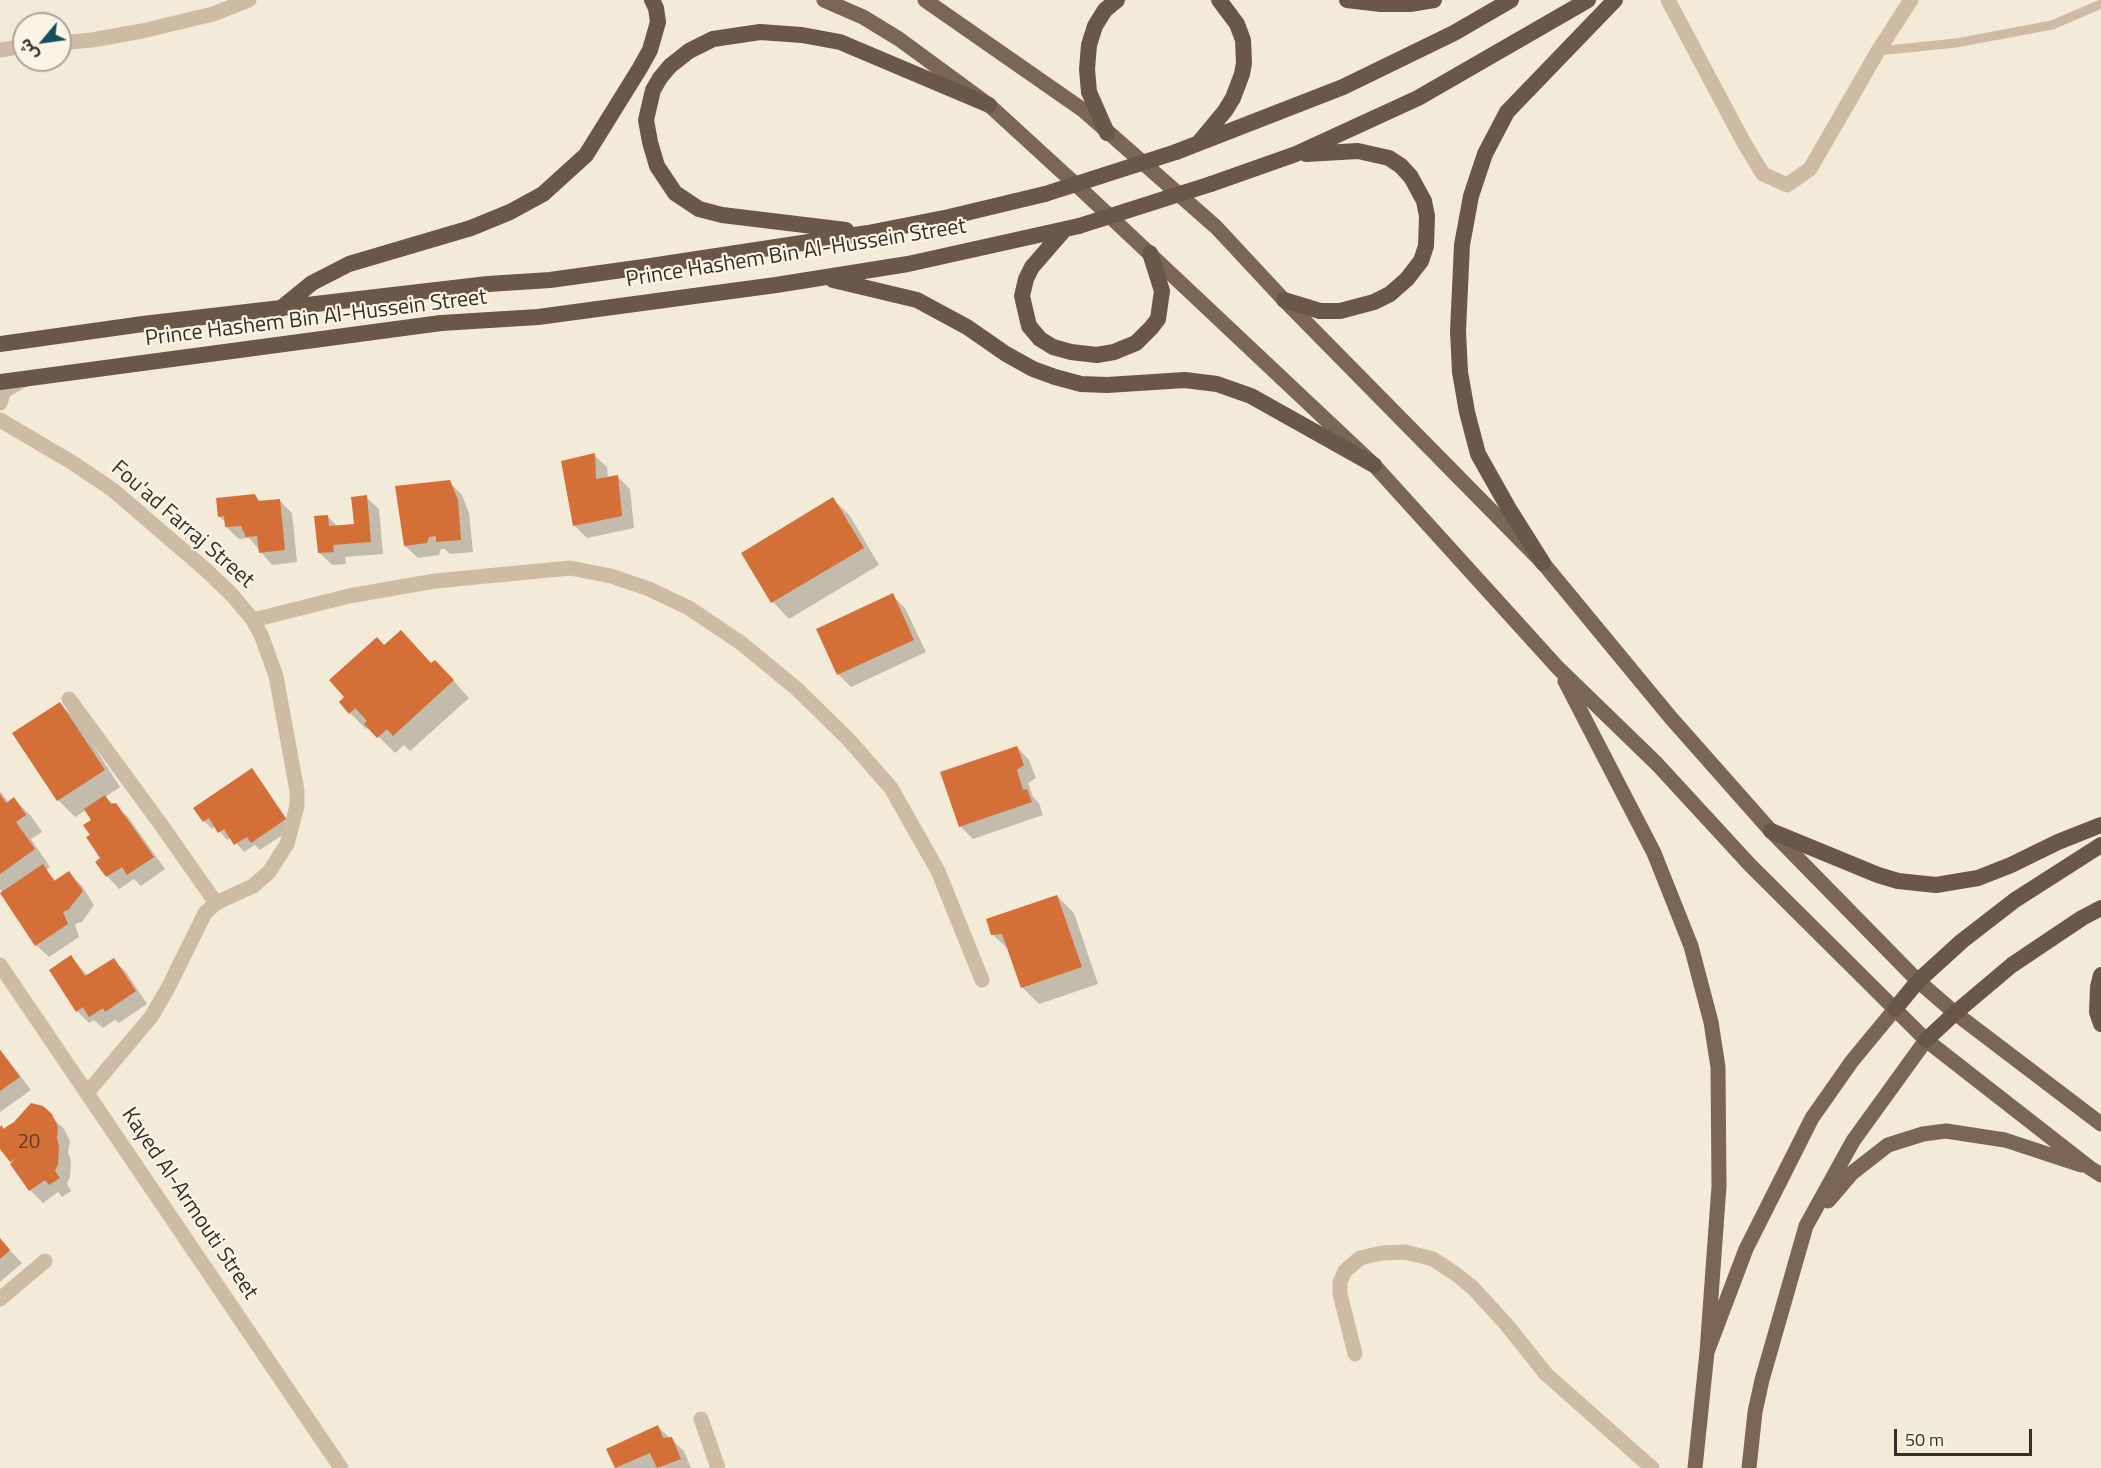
<!DOCTYPE html>
<html>
<head>
<meta charset="utf-8">
<style>
  body { margin:0 }
  #map { position:relative; width:2101px; height:1468px; overflow:hidden; background:#f4ead8; font-family:"Titillium Web","Noto Sans Arabic",sans-serif }
  canvas { display:block }
  .north { position:absolute; left:12px; top:12px; width:60px; height:60px; box-sizing:border-box; background:#fbf4e5; border:2px solid #ada499; border-radius:50%; rotate:241deg; font-size:16px; font-weight:700; line-height:24px; text-align:center; color:#372d26 }
  .north::after { content:''; display:block; margin:auto; width:21px; height:27px; background:#17505d; clip-path:polygon(50% 0,100% 100%,50% 72%,0 100%) }
  .scale { position:absolute; left:1894px; top:1429px; width:138px; height:27px; box-sizing:border-box; border:3px solid #372d26; border-top:0; padding-left:8px; font-size:18px; line-height:21px; white-space:nowrap; color:#372d26; -webkit-text-stroke:4px #fbf4e5; paint-order:stroke }
</style>
</head>
<body>
<div id="map">
<canvas width="2101" height="1468"></canvas>
<div class="north">ش</div>
<div class="scale">50 m</div>
</div>
<script>
const ctx = document.querySelector('canvas').getContext('2d');
ctx.lineJoin = 'round';
function paint(path, color) {
  ctx.fillStyle = color;
  ctx.fill(path, 'evenodd');
}
function shape(rows) {
  const path = new Path2D();
  for (const r of rows) {
    path.moveTo(r[0], r[1]);
    for (let i = 2; i < r.length; i += 2) path.lineTo(r[i], r[i + 1]);
  }
  return path;
}
function trace(path, color, width, dash) {
  ctx.strokeStyle = color;
  ctx.lineWidth = width;
  ctx.lineCap = dash ? 'butt' : 'round';
  ctx.setLineDash(dash || []);
  ctx.stroke(path);
}
function drawText(font, color, halo, rows, align = 'center') {
  ctx.font = font + ' "Titillium Web",sans-serif';
  ctx.lineWidth = 4.5;
  ctx.setLineDash([]);
  ctx.textBaseline = 'middle';
  ctx.strokeStyle = halo;
  ctx.fillStyle = color;
  for (const [text, x, y, turn = 0] of rows) {
    ctx.save();
    ctx.translate(x, y);
    ctx.rotate((+turn || 0) * Math.PI / 180);
    ctx.textAlign = isNaN(turn) ? turn : align;
    if (halo) ctx.strokeText(text, 0, 0);
    ctx.fillText(text, 0, 0);
    ctx.restore();
  }
}
paint(shape([
  [594,455,607,467,608,479,618,477,630,489,634,528,587,538,574,525],
  [449,482,462,495,469,513,473,552,450,554,445,549,441,549,439,555,418,558,405,546],
  [255,495,262,503,280,501,292,513,297,562,272,565,249,538,239,539,226,527,226,523,219,516],
  [366,497,379,509,383,554,345,557,346,564,332,565,320,553,327,516,338,527,356,525],
  [833,499,850,516,879,565,789,619,773,602,743,553],
  [892,595,905,608,926,652,851,687,838,674],
  [385,647,431,665,451,678,469,698,410,751,404,745,395,753,369,727,366,729,350,713],
  [60,704,77,720,120,787,105,797,128,817,165,869,141,886,134,879,119,889,107,876,97,862,102,858,92,835,93,820,86,810,75,817,58,800],
  [1017,747,1029,760,1036,778,1028,783,1033,797,1039,803,1043,815,973,839,960,826],
  [251,770,259,778,293,828,260,850,255,845,244,852,231,837,227,840,216,826,212,829,204,821],
  [0,791,9,803,14,799,31,816,42,832,31,839,50,867,46,870,57,882,69,873,82,886,94,905,82,922,75,924,79,937,49,957,36,945,0,889],
  [1057,896,1074,913,1098,984,1039,1004,1023,988,1010,951,992,934],
  [71,957,88,976,113,960,126,972,147,1004,119,1023,115,1020,103,1028,94,1020,89,1023,77,1011],
  [0,1049,31,1090,0,1112],
  [42,1107,64,1129,70,1141,68,1152,71,1161,70,1177,67,1184,71,1191,62,1197,58,1192,43,1203,30,1190,0,1146,0,1129,2,1127,4,1130],
  [0,1240,22,1263,0,1282],
  [658,1427,684,1451,691,1468,616,1468,608,1449]
]), '#0003');
paint(shape([
  [595,453,596,479,618,475,622,516,573,526,561,461],
  [450,480,458,500,461,540,436,542,436,536,429,537,427,543,404,546,395,486],
  [255,494,258,501,280,499,285,550,259,553,257,536,246,537,241,526,225,527,224,516,218,517,216,498],
  [367,495,371,542,333,545,334,552,318,553,314,516,328,515,329,526,354,524,351,497],
  [833,497,864,548,771,603,741,553],
  [893,593,914,640,837,675,816,629],
  [401,630,431,663,435,660,454,680,393,736,387,729,377,738,364,724,367,721,355,708,349,714,339,702,344,697,329,680,377,637,384,645],
  [60,702,105,770,57,801,12,733],
  [1017,746,1024,765,1017,770,1023,790,1027,789,1032,802,959,827,940,772],
  [252,768,286,819,251,843,247,837,234,845,224,829,218,833,209,818,203,822,193,808],
  [0,794,6,803,14,797,26,815,16,822,35,849,0,874],
  [105,795,111,804,116,803,154,857,127,875,122,867,106,877,95,862,100,858,86,837,90,835,83,825,91,820,84,809],
  [43,864,54,881,69,871,83,891,69,909,63,912,68,924,35,946,0,893],
  [1057,895,1082,967,1021,988,1002,934,991,935,986,919],
  [71,955,85,976,114,958,136,991,105,1012,103,1008,89,1017,83,1007,76,1012,49,970],
  [0,1050,20,1077,0,1091],
  [31,1103,43,1106,52,1114,58,1127,57,1138,59,1147,58,1164,55,1171,60,1178,49,1185,45,1180,29,1191,10,1164,16,1158,10,1162,0,1149,0,1127,2,1125,3,1129,14,1122],
  [0,1238,10,1250,0,1259],
  [658,1425,663,1438,672,1437,681,1459,657,1468,650,1453,615,1468,606,1449]
]), '#d36f37');
trace(shape([
  [1878,51,1956,43,2052,25,2101,4]
]), '#cdbba3', 9);
trace(shape([
  [1668,0,1744,143,1763,174,1787,185,1810,169,1878,51,1911,0],
  [60,43,92,40,142,31,213,14,249,0],
  [0,50,24,46],
  [0,403,4,391,25,379],
  [0,420,73,463,113,490,206,570,232,595,253,620,262,637,276,676,297,791,297,806,287,844,269,872,253,886,216,903,205,913,168,988,151,1017,87,1093],
  [253,620,349,596,435,581,570,568,611,576,649,589,689,608,741,643,797,689,849,740,891,788,938,871,982,980],
  [69,699,162,826,216,903],
  [0,965,341,1468],
  [0,1299,45,1261],
  [1355,1354,1340,1294,1340,1282,1345,1271,1360,1258,1382,1253,1405,1252,1433,1259,1457,1275,1473,1288,1506,1324,1546,1374,1652,1468],
  [701,1419,718,1468]
]), '#cdbba3', 15);
trace(shape([
  [824,0,863,17,899,39,989,105,1084,192,1374,465,1558,668,1657,764,1750,865,1926,1040,2090,1168,2101,1175],
  [925,0,1083,110,1216,227,1284,300,1543,563,1671,718,1771,831,1918,981,1955,1013,2101,1124],
  [1565,681,1654,853,1691,946,1711,1022,1718,1067,1719,1186,1707,1352],
  [1828,1201,1852,1173,1888,1145,1923,1134,1946,1131,2005,1140,2081,1165],
  [1695,1468,1707,1352,1746,1249,1812,1118,1852,1061,1895,1009],
  [1749,1468,1755,1412,1762,1380,1806,1226,1853,1141,1926,1040]
]), '#7b6655', 15);
trace(shape([
  [1347,0,1381,4,1410,4,1434,0],
  [1107,133,1089,92,1087,69,1089,45,1095,26,1105,10,1117,0],
  [1200,141,1225,111,1233,98,1242,74,1244,63,1243,40,1237,24,1219,0],
  [1176,152,1343,87,1454,33,1511,0],
  [1211,184,1296,154,1418,98,1588,0],
  [1065,229,1032,267,1026,279,1022,296,1029,326,1040,339,1053,347,1071,352,1097,355,1114,352,1136,343,1151,328,1158,319,1162,291,1150,253],
  [846,230,722,215,699,209,675,193,657,166,650,142,646,120,653,90,660,78,670,66,689,51,713,39,760,32,802,35,840,42,989,105],
  [833,280,917,300,967,327,1006,354,1033,369,1055,377,1081,384,1107,385,1185,380,1217,384,1251,396,1374,465],
  [1284,300,1320,311,1340,311,1374,302,1390,294,1407,279,1421,261,1426,246,1427,216,1424,201,1411,177,1401,166,1389,158,1358,151,1306,154],
  [280,309,312,283,349,264,471,228,510,212,543,194,586,155,640,68,650,50,658,22,656,8,652,0],
  [0,344,143,324,488,284,550,280,644,267,868,233,949,217,1045,194],
  [0,382,441,323,538,317,776,285,908,264,1079,226],
  [1543,563,1509,509,1478,454,1467,412,1460,372,1458,331,1462,245,1471,196,1485,154,1507,112,1615,0],
  [1771,831,1878,875,1898,881,1936,885,1978,878,2011,865,2058,842,2101,825],
  [2101,975,2098,987,2097,1012,2101,1024],
  [1895,1009,1918,981,1962,941,2015,900,2101,845],
  [1926,1040,1955,1013,2012,965,2082,918,2101,908]
]), '#6a5748', 16);
trace(shape([
  [1045,194,1176,152],
  [1079,226,1211,184]
]), '#6a5748', 16);
drawText('20px', '#5e3e2a', null, [
  ["20",29,1143]
]);
drawText('22px', '#372d26', '#fbf4e5', [
  ["Prince Hashem Bin Al-Hussein Street",796,254,-9],
  ["Prince Hashem Bin Al-Hussein Street",316,319,-7],
  ["Fou'ad Farraj Street",182,525,41],
  ["Kayed Al-Armouti Street",189,1204,56]
]);
</script>
</body>
</html>
